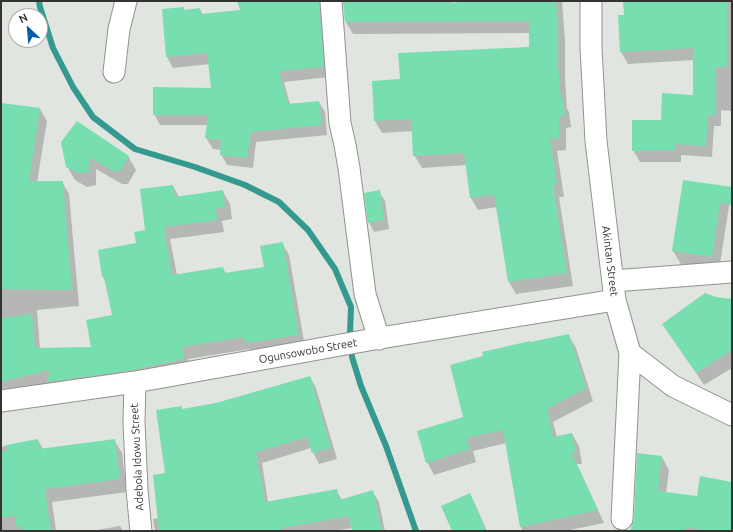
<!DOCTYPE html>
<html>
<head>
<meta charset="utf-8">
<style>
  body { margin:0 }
  #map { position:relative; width:733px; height:532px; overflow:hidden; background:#e1e5e0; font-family:Ubuntu,sans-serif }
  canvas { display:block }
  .frame { position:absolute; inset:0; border:2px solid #333432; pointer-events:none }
  .north { position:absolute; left:8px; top:8px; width:40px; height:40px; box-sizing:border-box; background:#fff; border:1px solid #adaead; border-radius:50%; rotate:334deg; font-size:11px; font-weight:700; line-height:16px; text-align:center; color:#333432 }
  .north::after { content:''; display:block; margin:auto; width:14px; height:18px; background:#055caa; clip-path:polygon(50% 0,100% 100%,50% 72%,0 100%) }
</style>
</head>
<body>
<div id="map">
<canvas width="733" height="532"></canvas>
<div class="frame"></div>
<div class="north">N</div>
</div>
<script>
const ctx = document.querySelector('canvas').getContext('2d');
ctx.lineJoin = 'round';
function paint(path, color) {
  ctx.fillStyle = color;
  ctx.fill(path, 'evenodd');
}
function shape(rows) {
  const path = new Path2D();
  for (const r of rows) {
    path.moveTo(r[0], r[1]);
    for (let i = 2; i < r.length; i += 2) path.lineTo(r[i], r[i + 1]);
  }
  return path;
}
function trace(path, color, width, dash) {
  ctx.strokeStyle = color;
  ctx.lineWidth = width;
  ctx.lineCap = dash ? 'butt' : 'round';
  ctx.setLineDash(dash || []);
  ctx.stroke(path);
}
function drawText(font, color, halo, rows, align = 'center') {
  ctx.font = font + ' Ubuntu,sans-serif';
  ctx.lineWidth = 3;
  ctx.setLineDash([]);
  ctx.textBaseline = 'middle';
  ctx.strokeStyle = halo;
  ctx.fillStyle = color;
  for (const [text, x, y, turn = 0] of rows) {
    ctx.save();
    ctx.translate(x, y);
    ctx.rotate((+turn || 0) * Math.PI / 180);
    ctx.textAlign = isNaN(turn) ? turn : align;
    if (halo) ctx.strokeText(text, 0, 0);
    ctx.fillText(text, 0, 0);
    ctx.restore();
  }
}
paint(shape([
  [238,1,327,1,329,77,284,82,290,104,319,102,325,112,327,135,256,142,253,168,227,165,221,154,221,150,213,149,206,138,208,125,160,125,154,114,213,89,210,64,173,68,167,57,163,10,184,8,185,11,200,9,203,15,241,11],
  [387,1,452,1,452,4,489,1,562,1,565,41,565,79,567,109,569,112,571,127,566,128,566,150,557,151,564,197,559,197,573,286,516,294,509,282,497,207,478,210,471,198,466,165,422,168,414,155,413,131,382,133,375,121,401,80,530,48,530,33,353,34,346,22],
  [624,1,732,1,732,111,721,110,721,126,714,126,712,157,681,155,681,162,640,162,633,150,662,121,694,96,694,60,628,64,621,52,619,16,625,16],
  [1,105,40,109,47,121,37,182,62,182,69,194,79,306,37,310,40,349,93,348,113,316,106,282,103,277,99,251,137,244,173,186,179,197,223,192,230,204,232,219,222,221,224,232,170,239,177,275,223,268,226,274,265,267,282,243,289,255,305,347,253,355,250,349,188,359,190,371,1,396],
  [62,142,128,156,136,170,128,184,122,184,96,169,96,185,87,187,75,180,67,166],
  [684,181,730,200,719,270,681,264,673,251],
  [379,192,385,201,389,229,374,232,369,222],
  [732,301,732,368,704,385,672,337],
  [568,335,576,348,593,401,553,422,557,437,572,434,579,446,582,464,577,464,604,523,565,531,523,531,521,527,506,443,473,451,476,462,434,475,427,462,464,417,530,343],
  [310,377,316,388,337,459,319,464,311,448,262,463,268,502,336,490,342,500,372,491,379,502,385,531,353,531,352,528,334,531,155,531,153,519,159,518,166,474,181,407,183,410,217,403],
  [38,440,43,449,114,440,122,453,127,492,52,502,56,531,1,531,1,447],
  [662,457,669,470,666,493,697,497,732,483,732,531,631,531],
  [470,494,475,504,487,531,453,531],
  [120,526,123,531,91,531]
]), '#0003');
trace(shape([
  [39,1,40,7,53,48,73,87,93,117,135,149,195,167,245,185,279,202,308,230,335,269,351,307,350,334,352,357,361,386,386,446,416,531]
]), '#34998e', 6);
paint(shape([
  [237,1,319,1,324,67,279,71,288,104,319,101,322,125,251,132,247,158,220,155,221,140,205,138,208,115,153,115,153,87,211,88,207,53,166,57,162,9,184,7,184,10,200,8,201,14,240,10],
  [343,1,445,1,445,3,477,1,556,1,558,28,558,66,561,99,563,98,565,115,559,116,559,138,550,139,557,184,553,185,567,273,508,282,494,194,470,198,464,153,413,156,411,119,374,121,372,81,400,79,398,53,529,47,529,21,345,22],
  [623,1,727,1,727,67,716,67,715,115,708,115,706,146,675,144,675,150,632,151,632,120,661,120,662,93,693,95,693,48,620,52,618,15,624,15],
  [1,103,40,108,29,181,63,181,72,290,1,289],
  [77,121,129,156,120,171,113,171,89,157,89,172,78,173,66,167,61,142],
  [683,180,732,187,732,205,720,203,712,257,672,251],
  [173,185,175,197,223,190,225,207,216,209,217,220,164,227,172,275,223,267,224,273,264,267,260,246,283,242,299,335,245,343,244,337,182,347,184,359,133,370,48,382,49,370,1,382,1,318,32,314,35,348,91,347,86,320,112,315,104,277,102,277,98,250,136,243,134,232,145,230,140,189],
  [380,190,384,220,368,223,364,193],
  [705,293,716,297,732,299,732,350,696,373,662,324],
  [569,334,586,388,547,409,553,437,572,433,576,452,571,452,598,510,520,527,503,430,466,438,470,449,426,463,417,431,463,417,450,365,483,356,482,352,530,341,530,342],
  [310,376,331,448,312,453,307,437,256,452,265,502,337,489,339,500,373,490,382,531,352,531,349,516,282,528,283,531,159,531,153,475,165,473,156,410,182,406,182,409,216,403],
  [38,439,39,449,115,439,120,479,45,489,51,531,23,531,22,526,16,527,15,516,1,517,1,451,7,451,6,445],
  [637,453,662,456,658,491,697,496,700,476,732,482,732,531,711,531,685,527,685,531,630,531,634,520],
  [470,493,486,531,452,531,441,506]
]), '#77deaf');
const minor = shape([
  [331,1,340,123,345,145,349,168,365,294,379,339],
  [591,1,591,48,596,141,615,300,630,353,622,519],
  [114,72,119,29,126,1],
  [613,281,732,272],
  [630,353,673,386,732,415],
  [135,382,134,422,137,490,141,531],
  [1,401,135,382,374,339,615,300]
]);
trace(minor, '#90948f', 23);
trace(minor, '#fff', 21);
drawText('11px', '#333432', '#fff', [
  ["Akintan Street",610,261,83],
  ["Ogunsowobo Street",308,351,-10],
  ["Adebola Idowu Street",137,457,-93]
]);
</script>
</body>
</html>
